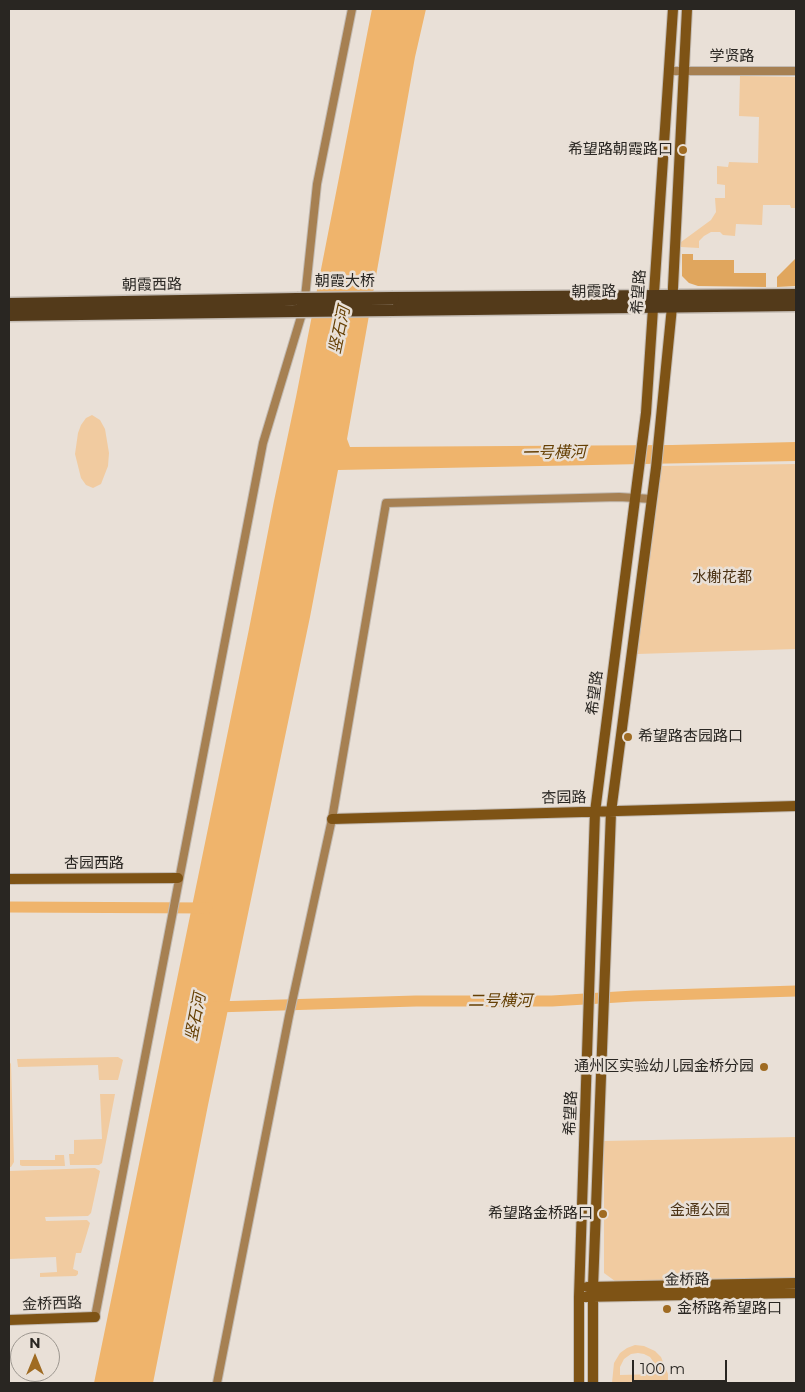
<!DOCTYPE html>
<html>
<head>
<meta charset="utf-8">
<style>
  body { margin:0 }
  #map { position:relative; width:805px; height:1392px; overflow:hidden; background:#e9e0d7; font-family:Montserrat,sans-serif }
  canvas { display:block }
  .frame { position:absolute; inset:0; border:10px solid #292622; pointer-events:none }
  .north { position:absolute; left:10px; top:1332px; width:50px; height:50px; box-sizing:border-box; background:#e9e0d7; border:1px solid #9c968f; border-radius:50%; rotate:0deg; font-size:14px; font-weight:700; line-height:20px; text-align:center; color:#292622 }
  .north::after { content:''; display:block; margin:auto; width:18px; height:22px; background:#9f6b22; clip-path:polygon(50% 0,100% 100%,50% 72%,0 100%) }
  .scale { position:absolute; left:632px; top:1360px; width:95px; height:22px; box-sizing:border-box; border:2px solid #292622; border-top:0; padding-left:6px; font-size:15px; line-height:18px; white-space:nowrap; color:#292622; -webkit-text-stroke:4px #e9e0d7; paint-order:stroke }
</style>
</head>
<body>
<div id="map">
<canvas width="805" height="1392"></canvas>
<div class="frame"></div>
<div class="north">N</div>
<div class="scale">100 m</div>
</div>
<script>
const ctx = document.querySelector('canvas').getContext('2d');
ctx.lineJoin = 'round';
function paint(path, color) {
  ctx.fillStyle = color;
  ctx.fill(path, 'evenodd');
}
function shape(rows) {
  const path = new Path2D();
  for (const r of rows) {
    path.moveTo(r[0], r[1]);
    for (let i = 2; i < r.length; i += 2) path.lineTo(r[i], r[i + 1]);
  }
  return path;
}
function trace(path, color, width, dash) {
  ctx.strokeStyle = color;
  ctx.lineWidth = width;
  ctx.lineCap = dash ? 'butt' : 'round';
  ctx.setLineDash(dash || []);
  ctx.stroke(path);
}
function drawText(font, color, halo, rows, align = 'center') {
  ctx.font = font + ' Montserrat,"Noto Sans SC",sans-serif';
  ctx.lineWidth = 5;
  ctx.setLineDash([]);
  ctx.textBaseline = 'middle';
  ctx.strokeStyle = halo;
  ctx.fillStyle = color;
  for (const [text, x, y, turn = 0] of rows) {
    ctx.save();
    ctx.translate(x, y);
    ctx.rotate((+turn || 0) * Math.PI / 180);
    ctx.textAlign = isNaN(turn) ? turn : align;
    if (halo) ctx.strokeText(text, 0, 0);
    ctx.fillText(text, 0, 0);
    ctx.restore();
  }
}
paint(shape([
  [740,76,796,77,796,208,791,208,790,205,763,205,762,225,736,224,735,236,723,235,720,232,711,232,704,236,699,241,699,248,681,247,681,242,711,220,716,212,715,198,725,198,725,185,717,184,717,166,728,167,729,162,758,163,759,117,739,116],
  [92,415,100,420,105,429,109,453,108,466,101,484,93,488,86,485,81,478,75,454,78,433,81,425,86,418],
  [796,464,796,649,637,654,662,466],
  [118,1057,123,1060,118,1080,99,1080,98,1065,18,1067,17,1059],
  [9,1061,11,1064,14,1162,11,1167,9,1167],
  [100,1094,115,1094,102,1163,99,1165,70,1165,69,1154,74,1154,74,1140,102,1139],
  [796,1137,796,1280,619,1284,604,1273,604,1141],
  [55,1155,64,1155,65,1166,22,1166,20,1165,20,1160,55,1160],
  [95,1168,100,1171,91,1213,88,1216,45,1217,46,1221,87,1220,90,1223,81,1253,76,1253,73,1269,78,1271,78,1274,76,1276,40,1277,40,1273,57,1272,56,1257,9,1259,9,1171],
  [635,1345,644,1346,655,1351,661,1357,668,1374,668,1383,612,1383,614,1363,620,1353,627,1348],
  [638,1353,644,1354,650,1357,657,1367,659,1374,620,1375,620,1367,624,1359,631,1354]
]), '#f1cba0');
paint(shape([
  [682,254,693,254,693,260,734,260,734,273,766,273,766,287,698,286,689,283,682,276],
  [796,258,796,286,777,287,777,277]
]), '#e0a65e');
paint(shape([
  [372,9,426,9,415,57,347,439,350,447,672,445,796,442,796,461,338,470,310,617,208,1105,153,1383,94,1383,249,629,274,501,296,397]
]), '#efb46c');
trace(shape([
  [9,907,207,908],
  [215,1007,416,1001,552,1001,634,996,796,991]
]), '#efb46c', 11);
const street = shape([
  [668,71,796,71],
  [95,1317,263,443,304,307,317,184,352,9],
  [217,1383,289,1016,332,819,386,503,619,497,652,499]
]);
const secondary = shape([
  [332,819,796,806],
  [9,879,178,878],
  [587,1287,796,1283],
  [579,1297,796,1293],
  [9,1320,95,1317],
  [579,1383,579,1297,595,812,646,413,673,9],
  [593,1383,593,1287,611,812,656,468,672,307,687,9]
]);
const primary = shape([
  [393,298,796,295],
  [9,304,297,299],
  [391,310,796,305],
  [9,315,296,311]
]);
trace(street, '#c3bbb3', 10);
trace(secondary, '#c3bbb3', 12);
trace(primary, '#c3bbb3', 15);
trace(street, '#a68052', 8);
trace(secondary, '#7e5315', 10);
trace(primary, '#533a1a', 12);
const primaryBridge = shape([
  [297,299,393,298],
  [296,311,391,310]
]);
trace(primaryBridge, '#c3bbb3', 15, []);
trace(primaryBridge, '#533a1a', 12);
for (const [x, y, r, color] of [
  [683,150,5,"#9f6b22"],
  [628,737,5,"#9f6b22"],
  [764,1067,5,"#9f6b22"],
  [603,1214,5,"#9f6b22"],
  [667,1309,5,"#9f6b22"]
]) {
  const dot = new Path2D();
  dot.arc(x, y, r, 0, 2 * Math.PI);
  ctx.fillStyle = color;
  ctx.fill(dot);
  trace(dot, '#e9e0d7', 2);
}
drawText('15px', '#292622', '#e9e0d7', [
  ["学贤路",732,57],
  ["朝霞大桥",345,282],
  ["朝霞西路",152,285,-1],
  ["朝霞路",594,292,-1],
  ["希望路",639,292,-86],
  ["希望路",595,693,-83],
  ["杏园路",564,798,-1],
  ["杏园西路",94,864],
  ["希望路",571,1113,-88],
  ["金桥路",687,1280,-1],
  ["金桥西路",52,1304,-2]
]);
drawText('15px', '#292622', '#e9e0d7', [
  ["希望路朝霞路口",673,150],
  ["希望路杏园路口",638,737,"left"],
  ["通州区实验幼儿园金桥分园",754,1067],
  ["希望路金桥路口",593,1214],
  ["金桥路希望路口",677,1309,"left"]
], 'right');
drawText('15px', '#4c3315', '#e9e0d7', [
  ["水榭花都",722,578],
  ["金通公园",700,1211]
]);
drawText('italic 16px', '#653f03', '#e9e0d7', [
  ["竖石河",340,330,-78],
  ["一号横河",554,453,-1],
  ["二号横河",500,1001],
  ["竖石河",196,1017,-79]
]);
</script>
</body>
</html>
